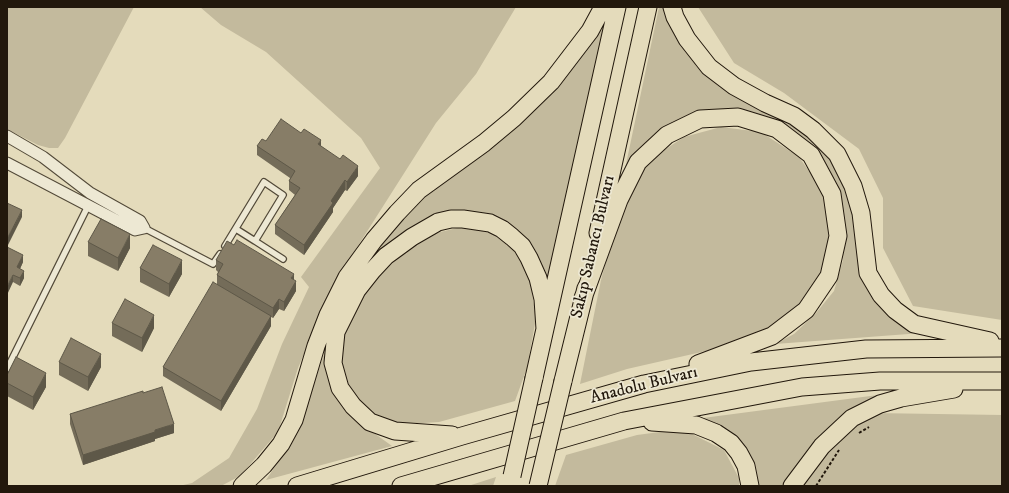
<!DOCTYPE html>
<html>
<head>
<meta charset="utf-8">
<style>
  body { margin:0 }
  #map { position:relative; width:1009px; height:493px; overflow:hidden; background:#e4dbbb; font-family:"IM FELL DW Pica",serif }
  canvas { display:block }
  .frame { position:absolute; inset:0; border:8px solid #22180c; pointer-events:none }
</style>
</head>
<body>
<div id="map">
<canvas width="1009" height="493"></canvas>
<div class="frame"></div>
</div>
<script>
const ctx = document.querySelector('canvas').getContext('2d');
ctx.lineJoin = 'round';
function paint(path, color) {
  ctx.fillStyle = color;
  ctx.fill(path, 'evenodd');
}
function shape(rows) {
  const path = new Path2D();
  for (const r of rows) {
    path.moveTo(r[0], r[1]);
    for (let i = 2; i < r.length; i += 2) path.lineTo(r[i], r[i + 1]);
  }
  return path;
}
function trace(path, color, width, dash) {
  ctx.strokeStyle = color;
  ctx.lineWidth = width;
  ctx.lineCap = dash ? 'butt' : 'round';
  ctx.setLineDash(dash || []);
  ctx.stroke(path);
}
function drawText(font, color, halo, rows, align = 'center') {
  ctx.font = font + ' "IM FELL DW Pica",serif';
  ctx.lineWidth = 3.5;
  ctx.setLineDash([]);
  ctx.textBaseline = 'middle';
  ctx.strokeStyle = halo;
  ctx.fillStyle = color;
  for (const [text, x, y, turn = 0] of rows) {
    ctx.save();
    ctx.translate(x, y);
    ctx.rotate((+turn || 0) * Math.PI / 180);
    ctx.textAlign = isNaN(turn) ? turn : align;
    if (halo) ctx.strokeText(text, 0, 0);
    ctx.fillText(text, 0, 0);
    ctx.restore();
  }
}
paint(shape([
  [7,7,134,7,65,138,58,148,49,148,38,145,7,129],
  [200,7,516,7,476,74,436,123,333,285,298,368,278,432,240,476,221,486,179,486,192,483,229,458,257,409,282,344,309,287,301,277,380,168,361,138,266,52,221,25],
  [659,7,665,7,717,83,740,99,796,124,834,163,846,186,850,201,862,256,865,276,922,333,775,344,794,334,816,313,834,291,843,260,844,226,809,149,729,113,644,146,625,169],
  [698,7,1002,7,1002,320,913,306,883,248,883,198,859,149,784,93,734,63],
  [608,21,549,286,532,247,518,230,490,217,458,213,369,262,327,364,334,395,360,423,392,446,266,480,295,437,307,406,339,308,365,260,394,224,433,187,483,153,526,119,574,66],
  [721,127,761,132,799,157,823,191,829,234,825,268,804,305,766,334,706,351,627,369,580,384,601,280,620,208,643,164,684,137],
  [461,227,490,232,513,250,529,273,536,318,527,368,515,401,439,422,393,425,358,405,344,377,340,346,350,314,370,283,424,236],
  [878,395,854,411,787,486,757,486,735,437,703,418],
  [873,413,1002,415,1002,486,801,486,841,436],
  [682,429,724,450,739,478,739,486,555,486,566,455,637,435],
  [496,477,493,486,468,486]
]), '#c3ba9d');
const lane = shape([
  [144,228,213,264,220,254],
  [255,241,283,259],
  [225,246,264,182,283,195,255,241,236,229],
  [7,369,88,206]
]);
const street = shape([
  [7,136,43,157,90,193,140,221,144,228,135,230,7,163]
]);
const primary = shape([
  [672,7,675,17,687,39,709,67,734,86,765,103,794,116,813,130,837,154,853,186,861,213,868,273,881,295,895,310,914,324,990,341],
  [598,233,648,7],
  [583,298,619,200,638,162,667,135,700,119,738,117,777,129,811,155,832,194,838,236,829,276,806,310,772,336,698,364],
  [534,378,617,7],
  [563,381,586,288],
  [652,422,696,425,716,433,731,443,739,453,746,466,750,486],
  [452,435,395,431,370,422,353,406,340,388,333,363,336,332,357,290,372,271,386,256,412,237,438,222,451,219,463,219,490,223,502,229,512,237,522,246,529,258,538,278,543,299,545,329],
  [242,486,264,465,281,444,294,420,316,346,328,315,347,277,374,240,397,213,419,190,484,143,514,118,551,82,590,31,603,7],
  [297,486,462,436,644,384,751,362,866,349,1002,348],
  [401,486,624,421,802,387,880,381,1002,381],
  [792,486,822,446,852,418,880,404,901,398,954,389]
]);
trace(lane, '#524938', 8);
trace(street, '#524938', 13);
trace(primary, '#22180c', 19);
trace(shape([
  [859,433,869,427],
  [816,486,839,450]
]), '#22180c', 2, [3, 2]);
trace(lane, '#ede8d3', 5.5);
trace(street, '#ede8d3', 11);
trace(primary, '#e4dbbb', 17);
const primaryBridge = shape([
  [512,476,534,378],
  [538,486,563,381]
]);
trace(primaryBridge, '#22180c', 19, []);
trace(primaryBridge, '#e4dbbb', 17);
paint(shape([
  [257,146,321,146,358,176,347,191,345,190,333,208,333,212,304,255,275,234,275,225,295,195,289,190,289,181,290,178,257,155],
  [88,242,130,248,118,271,88,256],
  [234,245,294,280,296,291,284,311,279,309,273,318,271,317,271,326,221,411,163,376,163,367,217,284,217,275,218,272,216,270,216,260],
  [7,247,23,262,20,269,24,278,20,286,13,282],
  [140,268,182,274,169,297,140,282],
  [112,323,154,328,142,352,112,336],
  [59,362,101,367,88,391,59,375],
  [7,375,46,387,33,410,7,396],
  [143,393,174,433,155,439,155,441,83,465,70,424,70,414]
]), '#746c59');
paint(shape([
  [321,140,321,150,318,144],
  [358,166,358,176,347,191,347,182],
  [345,180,345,190,333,208,333,212,304,255,304,245,331,201],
  [22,210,22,217,7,247,7,239],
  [130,234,130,248,118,271,118,258],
  [23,255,23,262,17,275,17,267],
  [182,260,182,274,169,297,169,284],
  [24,271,24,278,20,286,20,278],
  [294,274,294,283,291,278],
  [13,275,13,282,7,295,7,287],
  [296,281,296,291,284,311,284,302],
  [279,299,279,309,273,318,273,308],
  [154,315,154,328,142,352,142,338],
  [271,316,271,326,221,411,221,401],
  [101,354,101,367,88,391,88,377],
  [46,373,46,387,33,410,33,397],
  [174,424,174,433,155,439,155,441,83,465,83,455]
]), '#5e5848');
const building = shape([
  [281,119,301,133,304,129,321,140,318,144,340,159,343,155,358,166,347,182,345,180,331,201,333,203,304,245,275,225,300,188,289,181,295,171,257,146,262,139,266,141,281,119],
  [7,203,22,210,7,239,7,203],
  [101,219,130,234,118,258,88,242,101,219],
  [237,240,294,274,291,278,296,281,284,302,279,299,273,308,217,275,223,264,216,260,227,241,234,245,237,240],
  [153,245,182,260,169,284,140,268,153,245],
  [7,247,23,255,17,267,24,271,20,278,13,275,7,287,7,247],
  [213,282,271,316,221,401,163,367,213,282],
  [125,299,154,315,142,338,112,323,125,299],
  [71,338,101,354,88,377,59,362,71,338],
  [16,357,46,373,33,397,7,383,7,375,16,357],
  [162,387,174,424,155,430,155,432,83,455,70,414,143,391,143,393,162,387]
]);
paint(building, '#877d67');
trace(building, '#5e5848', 1);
drawText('17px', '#22180c', '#ede8d3', [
  ["Sakıp Sabancı Bulvarı",594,247,-77],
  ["Anadolu Bulvarı",644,386,-14]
]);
</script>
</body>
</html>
